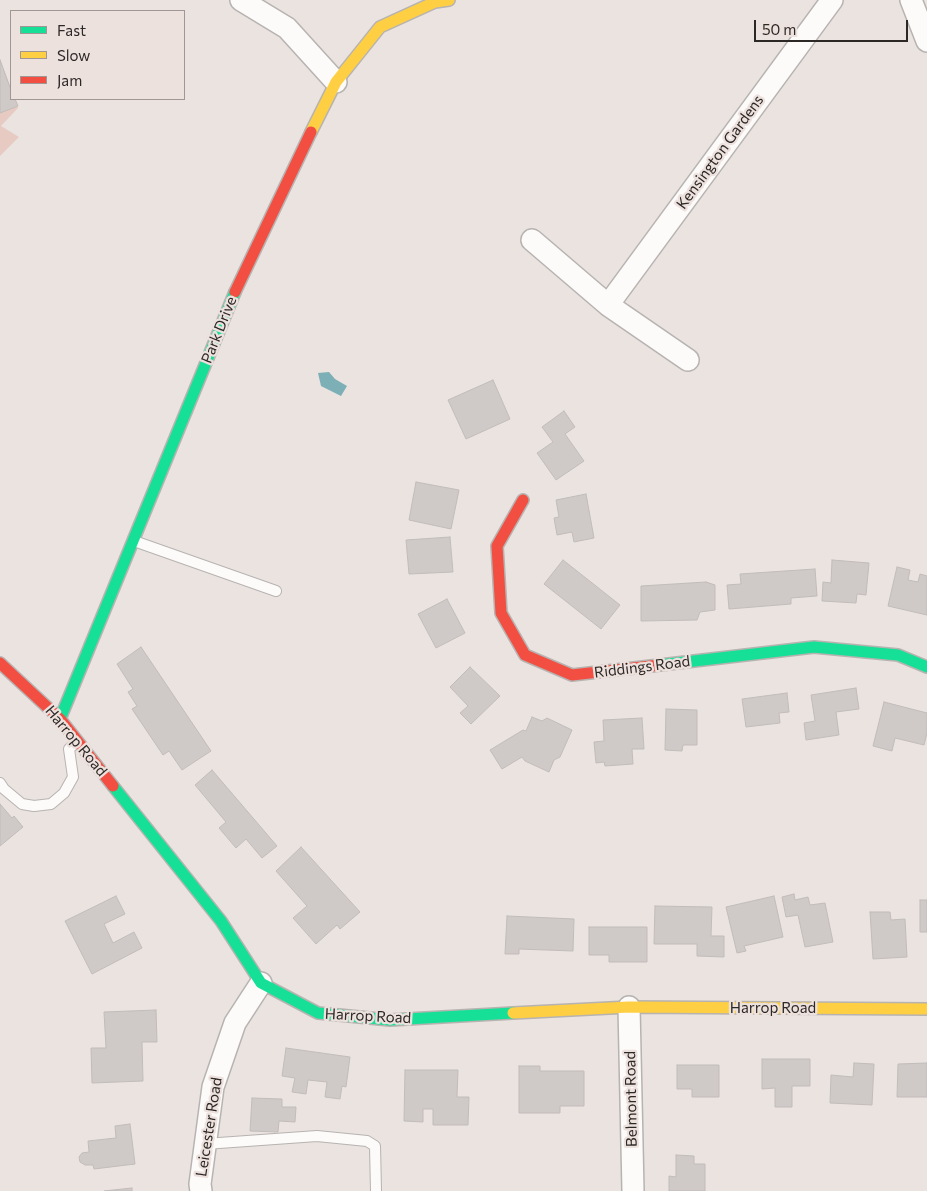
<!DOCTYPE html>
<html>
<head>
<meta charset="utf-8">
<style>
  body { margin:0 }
  #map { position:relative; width:927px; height:1191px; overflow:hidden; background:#eae3e0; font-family:Commissioner,sans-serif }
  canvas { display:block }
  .legend { position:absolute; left:10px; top:10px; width:175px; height:90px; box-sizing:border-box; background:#ede1dd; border:1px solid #a09794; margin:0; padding:6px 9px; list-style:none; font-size:15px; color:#2c2826 }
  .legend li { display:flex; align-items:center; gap:10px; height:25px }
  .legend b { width:25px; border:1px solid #a09794 }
  .scale { position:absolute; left:754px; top:20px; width:154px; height:22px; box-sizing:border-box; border:2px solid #2c2826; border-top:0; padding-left:6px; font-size:15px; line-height:18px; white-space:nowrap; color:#2c2826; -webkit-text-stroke:4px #ede1dd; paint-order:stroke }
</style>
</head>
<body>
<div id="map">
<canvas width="927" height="1191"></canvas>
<ul class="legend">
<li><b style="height:6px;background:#16e098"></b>Fast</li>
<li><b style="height:6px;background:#ffcf43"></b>Slow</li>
<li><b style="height:6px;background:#f24e42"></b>Jam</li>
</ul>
<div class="scale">50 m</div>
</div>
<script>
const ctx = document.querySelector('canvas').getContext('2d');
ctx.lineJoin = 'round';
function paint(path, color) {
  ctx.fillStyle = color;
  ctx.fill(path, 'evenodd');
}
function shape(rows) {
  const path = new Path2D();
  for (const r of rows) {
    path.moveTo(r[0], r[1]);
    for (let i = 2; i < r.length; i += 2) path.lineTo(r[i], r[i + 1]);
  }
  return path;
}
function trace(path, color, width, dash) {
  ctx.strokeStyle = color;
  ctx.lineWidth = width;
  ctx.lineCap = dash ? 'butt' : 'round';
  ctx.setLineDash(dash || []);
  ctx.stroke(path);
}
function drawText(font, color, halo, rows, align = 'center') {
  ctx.font = font + ' Commissioner,sans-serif';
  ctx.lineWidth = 4.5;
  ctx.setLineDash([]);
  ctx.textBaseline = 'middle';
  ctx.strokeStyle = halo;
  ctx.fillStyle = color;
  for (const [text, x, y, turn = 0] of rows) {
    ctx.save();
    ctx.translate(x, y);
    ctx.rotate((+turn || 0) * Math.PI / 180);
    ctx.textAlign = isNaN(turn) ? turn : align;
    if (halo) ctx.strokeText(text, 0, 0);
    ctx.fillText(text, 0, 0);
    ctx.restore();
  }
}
paint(shape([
  [0,59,11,89,11,99,15,99,18,108,1,126,19,137,0,156]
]), '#e7cbc2');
paint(shape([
  [329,372,335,379,347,386,341,396,321,386,318,373]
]), '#7dafb6');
const building = shape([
  [0,60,11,90,11,99,15,99,18,106,0,113,0,60],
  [493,380,510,419,466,439,448,400,493,380],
  [564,411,575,427,565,434,584,461,556,480,537,453,553,442,542,427,564,411],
  [416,482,459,490,451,529,409,520,416,482],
  [586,494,594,538,574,542,572,532,557,535,554,518,559,517,556,500,586,494],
  [450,537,453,572,409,574,406,540,450,537],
  [563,560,620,605,601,629,544,584,563,560],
  [832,560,869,563,866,595,857,594,856,603,822,601,823,582,831,583,832,560],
  [897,567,910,570,908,580,918,582,920,574,927,576,927,615,888,606,897,567],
  [815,569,817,596,791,598,791,604,729,609,727,585,741,584,740,574,815,569],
  [706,582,715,585,715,610,700,612,697,620,641,621,641,586,706,582],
  [447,599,465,633,436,648,418,614,447,599],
  [141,647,211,751,182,770,169,751,163,755,132,709,137,706,128,692,133,689,117,664,141,647],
  [470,667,500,696,471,724,460,713,468,706,450,687,470,667],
  [856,688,859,709,836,712,839,735,806,740,804,723,815,721,811,695,856,688],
  [787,693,789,712,779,713,780,723,746,727,742,699,787,693],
  [884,702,927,713,927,733,924,745,895,738,892,751,873,746,884,702],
  [666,709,697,710,697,745,683,745,682,751,665,750,666,709],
  [532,717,542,721,547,718,572,730,560,757,554,760,549,772,525,761,522,757,502,769,490,750,523,730,526,731,532,717],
  [642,718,644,749,632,749,633,764,605,766,604,762,596,763,594,742,604,741,603,720,642,718],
  [212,770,277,846,262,858,246,839,236,848,219,828,226,822,195,785,212,770],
  [0,804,12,818,14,816,23,827,0,846,0,804],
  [301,847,360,912,340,929,337,925,316,944,293,918,307,906,276,871,301,847],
  [794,894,795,900,808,897,810,905,825,903,833,942,805,947,798,915,786,917,782,897,794,894],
  [116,896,125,914,104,924,113,943,134,932,142,948,92,974,65,921,116,896],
  [774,896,783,937,744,946,746,951,737,953,726,907,774,896],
  [920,900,927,900,927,932,920,932,920,900],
  [655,906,712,907,711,936,724,936,724,957,697,956,697,944,654,944,655,906],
  [870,912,890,912,891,920,905,919,907,957,873,959,870,912],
  [507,916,574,919,573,951,519,949,519,954,505,954,507,916],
  [589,927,647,927,647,962,609,962,609,955,589,955,589,927],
  [156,1010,157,1042,142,1042,143,1081,92,1083,91,1048,106,1048,104,1012,156,1010],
  [286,1048,350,1057,346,1087,342,1086,340,1099,325,1097,327,1082,308,1080,306,1094,292,1092,295,1078,282,1076,286,1048],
  [762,1059,810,1059,810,1086,792,1086,792,1107,775,1107,775,1088,762,1089,762,1059],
  [854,1063,874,1064,872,1105,830,1103,831,1075,853,1077,854,1063],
  [927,1063,927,1097,897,1097,898,1064,927,1063],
  [677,1065,719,1065,719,1097,692,1097,692,1089,677,1089,677,1065],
  [519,1066,540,1066,540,1071,584,1071,584,1106,560,1106,560,1113,519,1113,519,1066],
  [405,1070,458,1070,457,1097,469,1097,468,1125,433,1125,433,1109,423,1109,423,1122,404,1121,405,1070],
  [252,1098,282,1099,282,1107,296,1107,295,1122,279,1121,278,1132,250,1131,252,1098],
  [130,1124,135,1164,94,1169,93,1165,85,1165,80,1162,79,1157,82,1153,89,1152,88,1141,116,1138,115,1126,130,1124],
  [676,1155,694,1156,694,1164,705,1164,705,1191,669,1191,669,1176,676,1177,676,1155],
  [132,1188,132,1191,104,1191,132,1188]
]);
paint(building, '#cfcac8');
trace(building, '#c1bcba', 1);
const lane = shape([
  [134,541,276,591],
  [0,783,4,789,22,804,34,806,51,804,64,793,73,777,69,749,75,743],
  [205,1144,317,1136,367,1141,375,1146,376,1191]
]);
const street = shape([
  [241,0,287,28,336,82],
  [911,0,927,41],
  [532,240,608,305,688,360],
  [608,305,832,0],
  [629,1007,633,1191],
  [201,1191,200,1184,213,1087,235,1023,261,983]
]);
const fast = shape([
  [660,665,814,647,898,655,927,667],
  [60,719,235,292],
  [113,786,221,921,261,983,318,1013,390,1020,513,1013]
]);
const slow = shape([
  [311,132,336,82,380,27,435,2,449,0],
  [513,1013,629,1007,927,1009]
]);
const jam = shape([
  [235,292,311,132],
  [523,500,497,546,501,613,525,655,572,675,660,665],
  [0,663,60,719,113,786]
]);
trace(lane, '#b7b3b1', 12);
trace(street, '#b7b3b1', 24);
trace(fast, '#b7b3b1', 14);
trace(slow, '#b7b3b1', 14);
trace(jam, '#b7b3b1', 14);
trace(lane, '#fcfbfa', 10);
trace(street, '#fcfbfa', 21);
trace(fast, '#16e098', 11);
trace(slow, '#ffcf43', 11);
trace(jam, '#f24e42', 11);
drawText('15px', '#2c2826', '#ede1dd', [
  ["Kensington Gardens",720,152,-54],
  ["Park Drive",219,330,-68],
  ["Riddings Road",642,667,-7],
  ["Harrop Road",76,741,50],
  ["Harrop Road",773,1008],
  ["Harrop Road",368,1016,3],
  ["Belmont Road",631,1099,-91],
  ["Leicester Road",209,1127,-81]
]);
</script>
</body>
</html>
